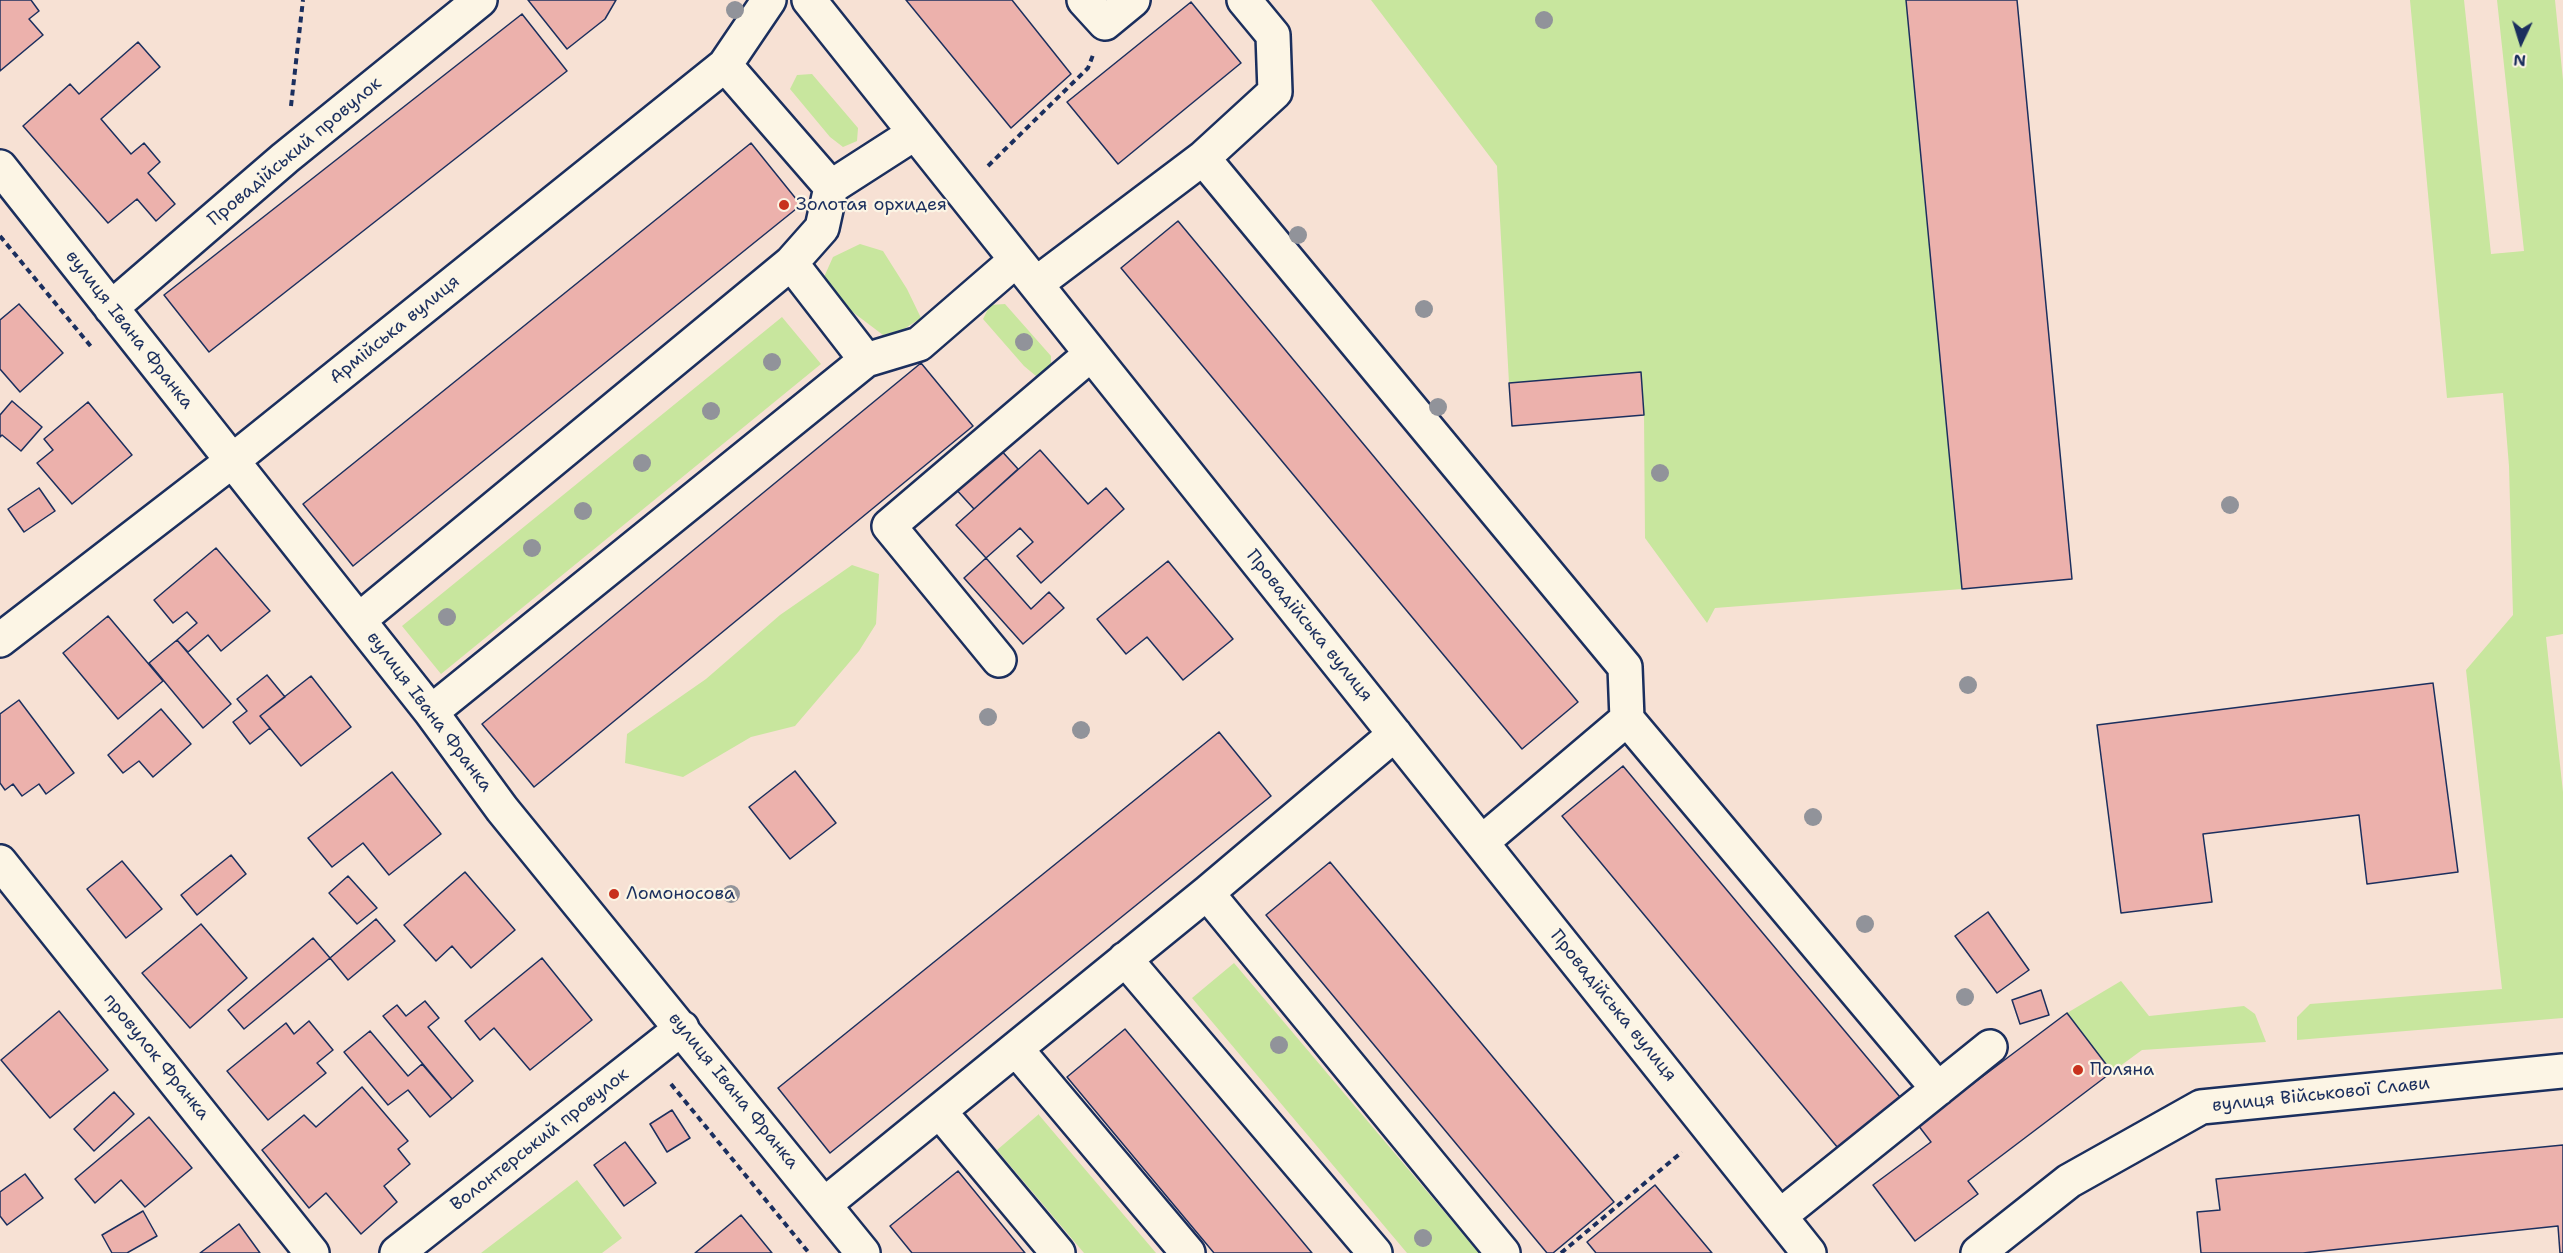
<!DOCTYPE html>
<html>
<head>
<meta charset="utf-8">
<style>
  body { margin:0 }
  #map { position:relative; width:2563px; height:1253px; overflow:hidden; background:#f7e1d4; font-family:"Shantell Sans",sans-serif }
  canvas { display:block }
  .north { position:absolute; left:2491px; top:12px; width:60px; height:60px; -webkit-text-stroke:4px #fcf5e5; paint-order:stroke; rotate:184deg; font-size:16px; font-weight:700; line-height:24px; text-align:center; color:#1b2f5e }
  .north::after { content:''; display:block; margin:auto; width:21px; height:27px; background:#1b2f5e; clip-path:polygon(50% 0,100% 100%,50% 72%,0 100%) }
</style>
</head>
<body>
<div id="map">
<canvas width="2563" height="1253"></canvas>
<div class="north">N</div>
</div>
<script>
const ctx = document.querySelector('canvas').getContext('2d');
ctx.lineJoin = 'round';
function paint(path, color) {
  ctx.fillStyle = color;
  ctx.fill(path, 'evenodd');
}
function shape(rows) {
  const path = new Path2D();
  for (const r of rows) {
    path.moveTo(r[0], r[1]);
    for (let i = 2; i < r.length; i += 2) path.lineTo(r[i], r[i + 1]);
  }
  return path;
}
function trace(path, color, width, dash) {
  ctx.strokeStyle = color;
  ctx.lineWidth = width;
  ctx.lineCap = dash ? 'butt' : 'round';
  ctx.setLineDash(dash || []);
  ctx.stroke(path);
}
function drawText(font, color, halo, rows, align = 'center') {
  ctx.font = font + ' "Shantell Sans",sans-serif';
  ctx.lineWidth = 4.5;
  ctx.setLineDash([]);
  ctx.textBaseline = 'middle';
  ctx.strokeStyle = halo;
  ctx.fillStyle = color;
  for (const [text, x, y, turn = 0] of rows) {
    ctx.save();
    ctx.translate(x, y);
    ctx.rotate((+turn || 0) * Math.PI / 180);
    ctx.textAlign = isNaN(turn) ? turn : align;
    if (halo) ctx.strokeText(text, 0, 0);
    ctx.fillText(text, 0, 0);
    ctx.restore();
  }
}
paint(shape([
  [1371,0,1906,0,1962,589,1715,608,1707,623,1645,538,1644,415,1641,373,1509,383,1497,166],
  [2410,0,2464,0,2491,254,2524,251,2497,0,2555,0,2563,80,2563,634,2546,637,2563,792,2563,1018,2297,1040,2297,1017,2310,1004,2502,989,2466,670,2513,615,2509,466,2503,393,2447,398],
  [812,74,858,128,857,141,843,147,830,137,790,89,797,75],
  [860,244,883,251,907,289,921,318,904,329,883,335,850,310,824,277,833,257],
  [1005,304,1051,356,1051,369,1036,376,1024,366,983,319,990,305],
  [782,317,821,364,441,674,402,626],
  [852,565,879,574,876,624,859,651,795,726,751,737,683,777,625,763,627,734,706,679,780,615],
  [1234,963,1479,1253,1407,1253,1192,998],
  [2121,981,2149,1016,2244,1006,2255,1014,2266,1042,2142,1050,2112,1072,2067,1013],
  [1039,1114,1039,1115,1156,1253,1084,1253,997,1150],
  [577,1180,622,1238,602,1253,481,1253]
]), '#c8e69e');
const building = shape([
  [0,0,31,0,39,11,29,19,43,35,0,71,0,0],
  [528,0,616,0,605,19,567,49,528,0],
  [906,0,1012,0,1071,74,1011,128,906,0],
  [1906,0,2017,0,2072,579,1962,589,1906,0],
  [1191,2,1241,63,1118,164,1067,102,1191,2],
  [522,14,567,71,209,352,164,295,522,14],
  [138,42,160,67,101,119,131,154,144,143,160,162,148,173,175,204,156,221,137,199,108,223,23,126,70,84,79,94,138,42],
  [751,143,801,205,353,566,303,504,751,143],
  [1178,221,1578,702,1522,749,1121,268,1178,221],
  [19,304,63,353,20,392,0,369,0,320,19,304],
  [921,363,973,426,534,787,482,724,921,363],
  [1641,372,1644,415,1512,426,1509,383,1641,372],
  [12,401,42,427,21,451,2,435,0,437,0,415,12,401],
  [88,402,132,455,72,504,37,463,53,450,44,439,88,402],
  [999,448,1018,469,974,509,954,487,999,448],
  [1040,450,1088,504,1106,488,1124,509,1041,583,1017,556,1033,542,1020,528,986,558,956,525,1040,450],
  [39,488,55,511,24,532,8,509,39,488],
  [216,548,270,611,221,651,208,635,188,652,177,640,197,623,187,612,173,623,154,600,216,548],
  [986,558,1031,609,1049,592,1064,608,1023,644,964,578,986,558],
  [1168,561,1233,639,1183,680,1147,637,1126,654,1097,619,1168,561],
  [108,616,163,681,118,719,63,653,108,616],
  [177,640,231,704,203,728,149,663,177,640],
  [267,675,285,697,260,716,270,728,250,744,233,722,247,711,237,699,267,675],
  [311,676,351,727,301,766,260,716,311,676],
  [2433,683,2458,872,2367,884,2359,815,2203,834,2212,902,2121,913,2097,725,2433,683],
  [19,700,74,773,46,794,39,784,22,796,13,784,5,790,0,783,0,714,19,700],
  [161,709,191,744,153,777,139,761,123,773,108,755,161,709],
  [1219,732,1271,796,830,1153,778,1088,1219,732],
  [1623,766,1900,1097,1838,1148,1562,816,1623,766],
  [795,771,836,823,790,859,749,807,795,771],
  [392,772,441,834,389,875,363,843,332,867,308,838,392,772],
  [231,855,246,874,197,915,181,895,231,855],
  [122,861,162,909,126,938,87,889,122,861],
  [1330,862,1614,1202,1553,1253,1547,1253,1266,915,1330,862],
  [465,872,515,930,471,968,452,946,436,961,404,925,465,872],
  [348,876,377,908,357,924,329,893,348,876],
  [1988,912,2029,970,1997,993,1955,936,1988,912],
  [376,919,395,941,348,980,330,958,376,919],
  [201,924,247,978,190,1028,142,973,201,924],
  [313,938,330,958,244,1029,228,1010,313,938],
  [542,958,592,1020,530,1070,494,1028,480,1040,465,1021,542,958],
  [2041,990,2049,1015,2020,1024,2012,1000,2041,990],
  [425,1001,439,1018,428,1027,473,1081,452,1099,383,1016,397,1005,406,1016,425,1001],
  [59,1011,108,1070,50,1118,1,1060,59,1011],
  [2067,1013,2112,1072,1968,1181,1978,1194,1915,1241,1873,1185,1931,1142,1918,1125,2067,1013],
  [309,1021,333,1050,317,1063,326,1073,268,1120,227,1071,286,1023,294,1034,309,1021],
  [1125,1029,1312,1253,1214,1253,1067,1077,1125,1029],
  [370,1031,408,1076,422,1064,452,1099,430,1117,408,1090,388,1105,344,1052,370,1031],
  [362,1087,408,1141,398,1149,410,1164,384,1186,397,1202,361,1234,326,1193,309,1208,262,1150,304,1115,316,1127,362,1087],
  [114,1092,134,1114,94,1151,74,1129,114,1092],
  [672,1110,690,1138,667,1152,650,1124,672,1110],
  [149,1117,192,1168,145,1207,121,1180,95,1203,75,1179,149,1117],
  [625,1142,656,1183,624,1206,594,1165,625,1142],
  [2563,1145,2563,1253,2560,1253,2558,1226,2303,1253,2201,1253,2197,1212,2220,1210,2216,1179,2563,1145],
  [958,1171,1025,1253,912,1253,890,1226,958,1171],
  [25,1174,43,1198,7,1225,0,1216,0,1192,25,1174],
  [1655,1185,1712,1253,1596,1253,1587,1242,1655,1185],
  [143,1211,157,1236,127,1253,112,1253,102,1235,143,1211],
  [741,1215,772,1253,695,1253,741,1215],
  [239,1224,260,1253,200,1253,239,1224]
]);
paint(building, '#ecb1ac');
trace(building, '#1b2f5e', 1.5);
const minor = shape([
  [809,0,1809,1253],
  [1084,0,1105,23,1133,0],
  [725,65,831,187,915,133],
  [1203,158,1275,92,1273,35,1244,0],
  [0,167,431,712,502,809,863,1253],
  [791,263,866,360],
  [1036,284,1203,158,1625,667,1627,719],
  [111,308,285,158,480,0],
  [359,620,791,263,822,228,831,187],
  [0,640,232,461,725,65,769,0],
  [999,660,889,526,1091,354],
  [431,712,866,360,919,344,1016,260],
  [1482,842,1627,719,1938,1089],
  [0,862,312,1253],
  [1207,893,1395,734],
  [1125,959,1375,1253],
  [1016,1049,1188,1253],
  [940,1112,1058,1253],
  [825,1204,1207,893,1503,1253],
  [1780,1216,1990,1047],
  [397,1253,682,1028],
  [1978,1253,2069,1181,2201,1107,2563,1071]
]);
trace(minor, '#1b2f5e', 38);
trace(shape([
  [291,106,303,0],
  [988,166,1088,68,1093,55],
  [0,236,93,349],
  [671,1084,809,1253],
  [1561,1253,1682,1152]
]), '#1b2f5e', 4, [6, 4.5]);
trace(minor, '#fcf5e5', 33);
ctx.fillStyle = '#91939a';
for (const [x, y] of [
  [735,10],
  [1544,20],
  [1298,235],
  [1424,309],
  [1024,342],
  [772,362],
  [1438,407],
  [711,411],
  [642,463],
  [1660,473],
  [2230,505],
  [583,511],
  [532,548],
  [447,617],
  [1968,685],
  [988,717],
  [1081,730],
  [1813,817],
  [731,894],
  [1865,924],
  [1965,997],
  [1279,1045],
  [1423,1238]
]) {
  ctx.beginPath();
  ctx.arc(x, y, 9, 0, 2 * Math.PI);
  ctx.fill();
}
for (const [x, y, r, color] of [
  [784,205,6,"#c8321e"],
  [614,894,6,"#c8321e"],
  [2078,1070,6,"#c8321e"]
]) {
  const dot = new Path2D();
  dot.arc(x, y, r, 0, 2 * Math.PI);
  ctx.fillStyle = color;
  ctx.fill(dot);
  trace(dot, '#fcf5e5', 2);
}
drawText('18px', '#1b2f5e', '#fcf5e5', [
  ["Провадійський провулок",295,152,-40],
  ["вулиця Івана Франка",129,330,52],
  ["Армійська вулиця",395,330,-39],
  ["Провадійська вулиця",1309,626,51],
  ["вулиця Івана Франка",429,712,53],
  ["Провадійська вулиця",1613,1006,51],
  ["провулок Франка",156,1057,51],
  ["вулиця Івана Франка",733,1091,51],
  ["вулиця Військової Слави",2321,1095,-6],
  ["Волонтерський провулок",540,1140,-38]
]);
drawText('18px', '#1b2f5e', '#fcf5e5', [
  ["Золотая орхидея",796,205],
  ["Ломоносова",626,894],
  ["Поляна",2090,1070]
], 'left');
</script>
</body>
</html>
